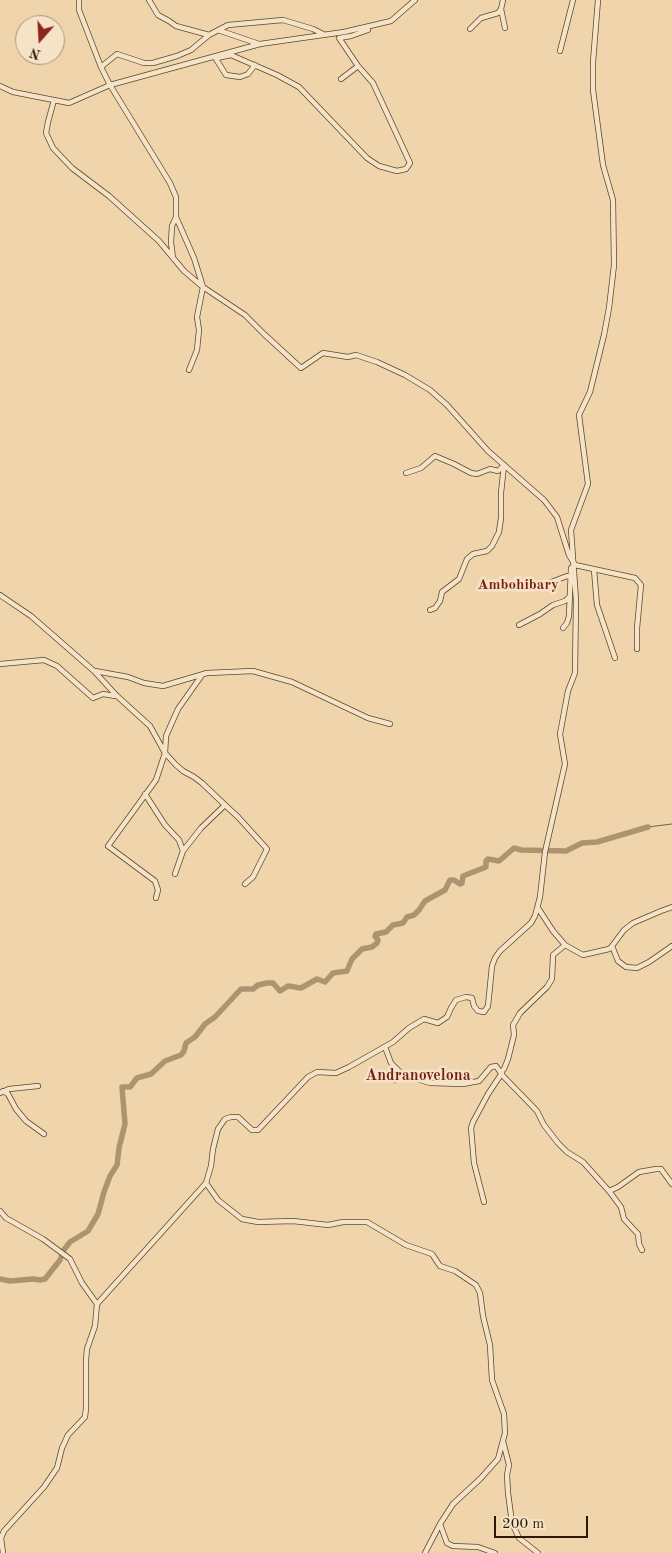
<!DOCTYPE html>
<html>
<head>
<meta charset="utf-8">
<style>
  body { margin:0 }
  #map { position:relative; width:672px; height:1553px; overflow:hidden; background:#f0d4ab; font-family:"Old Standard TT",serif }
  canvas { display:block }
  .north { position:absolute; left:15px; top:15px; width:50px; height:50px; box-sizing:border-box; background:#f5e3c8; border:1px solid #a59278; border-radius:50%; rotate:199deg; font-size:14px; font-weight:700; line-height:20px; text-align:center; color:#2c1800 }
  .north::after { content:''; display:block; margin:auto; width:18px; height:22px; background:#8f2418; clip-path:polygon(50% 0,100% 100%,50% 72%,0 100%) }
  .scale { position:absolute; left:494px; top:1516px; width:94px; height:22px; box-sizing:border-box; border:2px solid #2c1800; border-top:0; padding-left:6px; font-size:15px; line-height:18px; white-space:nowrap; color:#2c1800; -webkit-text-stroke:4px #f5e3c8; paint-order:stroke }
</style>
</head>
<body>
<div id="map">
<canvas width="672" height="1553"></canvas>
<div class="north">N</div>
<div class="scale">200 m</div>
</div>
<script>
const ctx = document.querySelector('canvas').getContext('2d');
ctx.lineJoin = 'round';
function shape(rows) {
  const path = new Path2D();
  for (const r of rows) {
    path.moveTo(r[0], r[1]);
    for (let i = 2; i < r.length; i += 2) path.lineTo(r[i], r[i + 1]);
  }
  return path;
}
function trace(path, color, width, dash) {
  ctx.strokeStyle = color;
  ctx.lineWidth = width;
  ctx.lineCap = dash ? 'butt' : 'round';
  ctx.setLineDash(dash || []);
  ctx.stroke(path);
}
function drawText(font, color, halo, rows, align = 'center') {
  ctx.font = font + ' "Old Standard TT",serif';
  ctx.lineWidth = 5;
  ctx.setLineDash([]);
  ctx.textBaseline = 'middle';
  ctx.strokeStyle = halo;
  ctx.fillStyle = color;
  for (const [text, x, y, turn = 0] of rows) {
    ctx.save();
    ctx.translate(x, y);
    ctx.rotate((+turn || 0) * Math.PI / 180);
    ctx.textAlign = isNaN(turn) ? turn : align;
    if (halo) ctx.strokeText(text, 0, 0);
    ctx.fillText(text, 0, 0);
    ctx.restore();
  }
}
trace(shape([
  [648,827,672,824]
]), '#796244', 1);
trace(shape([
  [0,1279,10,1281,33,1279,40,1280,45,1279,60,1260,63,1251,70,1242,88,1231,98,1214,104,1192,110,1176,117,1165,119,1148,125,1124,122,1087,130,1087,137,1078,151,1074,165,1061,181,1055,184,1051,186,1043,195,1037,205,1024,215,1017,241,989,253,989,258,985,267,983,273,983,280,991,288,986,301,988,317,979,325,982,333,973,347,971,352,959,362,949,372,947,377,943,378,940,375,936,376,934,386,932,393,925,403,923,407,917,414,915,419,910,425,901,445,890,450,880,454,880,460,884,462,883,463,876,486,867,486,861,488,859,499,861,514,848,521,850,566,851,582,843,597,842,648,827]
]), '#ad9471', 5.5);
const minor = shape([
  [79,0,79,10,101,67,110,85,170,183,176,197,176,217,194,258,203,287,245,315,264,334,301,368,323,353,348,357,356,355,377,362,405,375,430,390,447,405,488,451,544,500,557,517,569,555,575,565,635,578,641,585,637,628,637,649],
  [149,0,158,15,169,21,176,26,209,35],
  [503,0,501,9,505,28],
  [470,29,481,18,498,13,501,9],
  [218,30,259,44],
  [560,51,573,0],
  [217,58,231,55,277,75,299,87,367,158,379,166,397,171,406,169,410,163,373,83,358,66,339,38,351,36,368,30],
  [216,59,226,75,240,77,248,74,255,65],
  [101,67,117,54,144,63,153,63,177,56,191,50,209,35,228,25,283,20,313,29,323,34],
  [341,79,358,66],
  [0,86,13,92,69,103,110,85,260,44,344,32,391,21,415,0],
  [54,100,48,122,46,133,53,148,72,168,109,196,159,241,184,271,203,287,197,317,199,330,197,350,189,370],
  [173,258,171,242,172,226,176,217],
  [406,473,421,468,435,456,454,464,471,473,477,474,490,469,498,471,504,465],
  [594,570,597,605,615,658],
  [541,586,567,576,571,577],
  [0,595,31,616,94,671,117,696,150,726,165,753,176,765,183,771,194,777,202,783,225,805],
  [430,610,435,608,440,601,442,592,459,579,467,559,473,554,487,551,492,546,499,532,501,518,501,493,504,465],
  [519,625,540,614,553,605,565,601,570,596],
  [563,628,567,623,569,616,571,568,575,565],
  [0,664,44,660,57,666,93,698,103,694,115,696],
  [95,671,128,677,144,683,163,686,207,673,253,671,292,682,368,718,390,724],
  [145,794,165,825,179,840,183,851,175,874],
  [183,851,201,828,225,805,238,817,267,849,253,877,245,884],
  [156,898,158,890,155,881,108,846,156,780,165,753,166,736,178,709,202,675],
  [538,908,553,931,565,945,583,955,609,949,612,946,618,961,626,967,637,968,649,962,672,946],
  [612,946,624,930,633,923,661,911,672,907],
  [385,1047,391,1063,400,1072,407,1076,430,1083,463,1084,479,1081,491,1067,496,1066,503,1076,537,1111,544,1125,558,1143,567,1152,583,1162,609,1191,618,1187,639,1172,656,1169,661,1169,672,1184],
  [501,1072,504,1069,508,1059,514,1035,513,1025,520,1013,547,987,552,979,553,955,565,945],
  [395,1080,404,1075],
  [3,1091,8,1094,16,1109,26,1121,44,1134],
  [0,1093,9,1089,38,1086],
  [206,1183,218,1200,242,1219,258,1222,293,1221,328,1225,343,1222,367,1222,406,1245,432,1254,440,1266,455,1271,476,1285,480,1293,483,1316,490,1345,492,1380,504,1414,505,1433,498,1459,480,1479,453,1504,440,1524,425,1553],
  [609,1191,621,1207,624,1219,638,1234,639,1244,642,1250],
  [484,1202,474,1163,471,1128,473,1122,488,1094,502,1073],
  [0,1211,6,1218,43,1239,70,1259,82,1283,97,1304],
  [503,1441,509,1465,507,1475,508,1493,512,1523,519,1538,538,1553],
  [440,1524,447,1543,453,1546,478,1547,495,1553],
  [3,1553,1,1538,4,1531,44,1487,57,1468,62,1448,68,1435,85,1417,86,1408,86,1360,87,1349,95,1326,97,1304,206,1183,211,1166,213,1149,218,1129,225,1119,231,1117,238,1117,252,1130,258,1130,308,1077,317,1072,336,1073,349,1067,393,1042,409,1028,424,1019,438,1023,447,1017,451,1008,456,1000,466,997,472,998,474,1006,478,1011,484,1012,488,1006,492,966,495,958,500,951,531,923,535,916,540,897,545,852,565,764,560,734,568,691,575,673,576,600,571,530,588,484,579,415,590,392,604,335,609,308,614,265,613,200,603,165,593,90,593,62,598,0]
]);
trace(minor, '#5d472b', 6);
trace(minor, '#f5e3c8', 4.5);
drawText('bold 15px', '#7a1f14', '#f5e3c8', [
  ["Ambohibary",518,585]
]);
drawText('bold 16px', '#7a1f14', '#f5e3c8', [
  ["Andranovelona",418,1076]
]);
</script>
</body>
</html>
